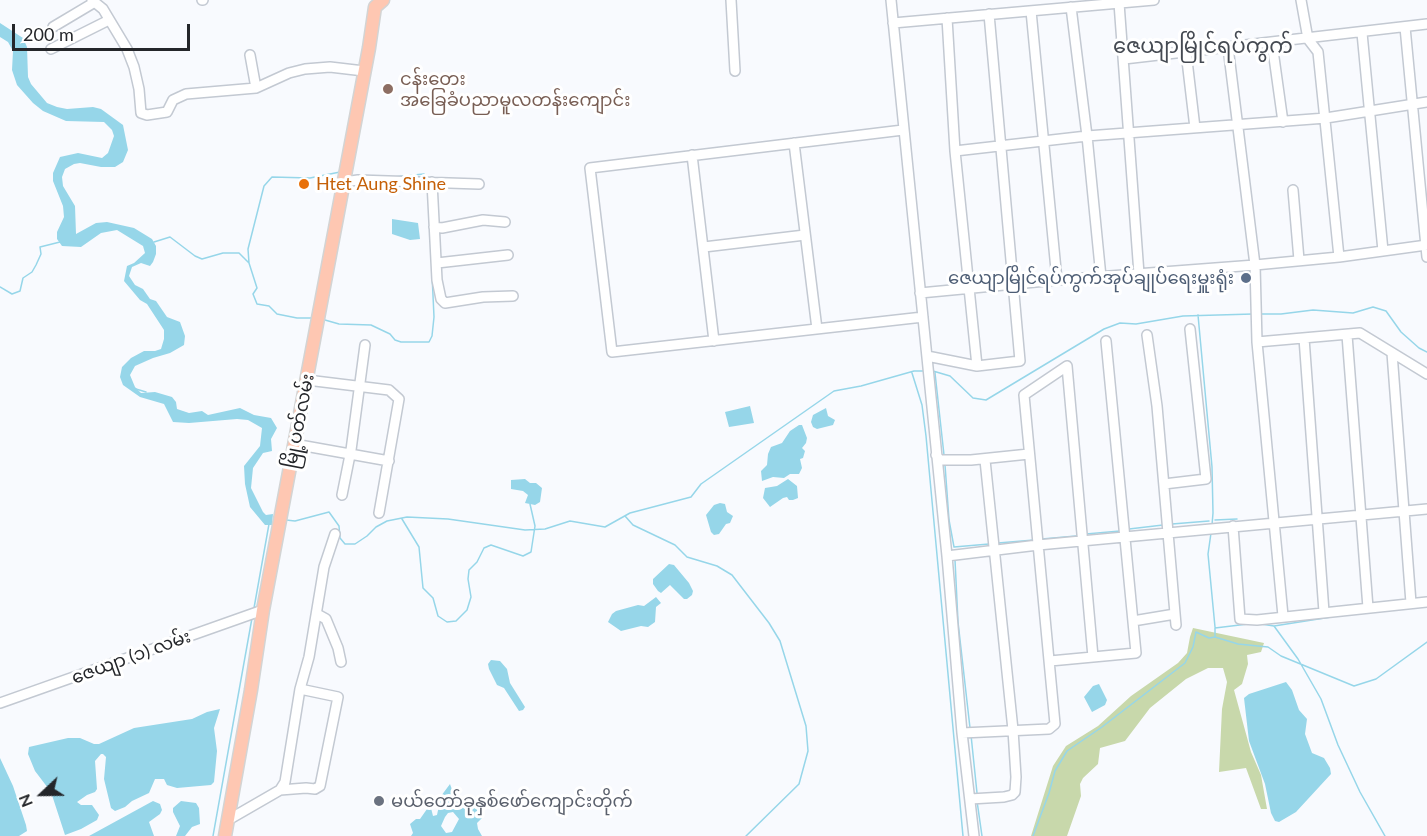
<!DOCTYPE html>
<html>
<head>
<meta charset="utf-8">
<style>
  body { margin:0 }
  #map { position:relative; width:1427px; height:836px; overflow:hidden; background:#f8fafe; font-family:Lato,sans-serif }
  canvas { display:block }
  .north { position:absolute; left:12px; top:764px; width:60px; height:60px; -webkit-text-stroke:4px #fff; paint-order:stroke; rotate:248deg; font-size:16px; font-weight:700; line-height:24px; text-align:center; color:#24262a }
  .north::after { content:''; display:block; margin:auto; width:21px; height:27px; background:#24262a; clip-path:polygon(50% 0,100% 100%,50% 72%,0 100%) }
  .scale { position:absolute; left:12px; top:24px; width:178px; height:27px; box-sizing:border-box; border:3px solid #24262a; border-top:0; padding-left:8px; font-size:18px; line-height:21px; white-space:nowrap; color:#24262a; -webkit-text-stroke:4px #fff; paint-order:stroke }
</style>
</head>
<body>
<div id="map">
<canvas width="1427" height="836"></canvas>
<div class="north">N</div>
<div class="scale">200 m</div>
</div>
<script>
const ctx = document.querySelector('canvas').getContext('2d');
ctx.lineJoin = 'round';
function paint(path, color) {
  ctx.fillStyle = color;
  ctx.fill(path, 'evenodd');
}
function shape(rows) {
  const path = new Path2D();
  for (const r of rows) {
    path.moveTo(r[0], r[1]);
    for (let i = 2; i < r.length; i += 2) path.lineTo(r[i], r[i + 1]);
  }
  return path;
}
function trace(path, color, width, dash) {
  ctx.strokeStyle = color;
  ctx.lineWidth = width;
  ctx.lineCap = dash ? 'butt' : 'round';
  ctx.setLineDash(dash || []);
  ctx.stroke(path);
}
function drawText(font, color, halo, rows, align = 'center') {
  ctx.font = font + ' Lato,"Noto Sans Myanmar",sans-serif';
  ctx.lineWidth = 6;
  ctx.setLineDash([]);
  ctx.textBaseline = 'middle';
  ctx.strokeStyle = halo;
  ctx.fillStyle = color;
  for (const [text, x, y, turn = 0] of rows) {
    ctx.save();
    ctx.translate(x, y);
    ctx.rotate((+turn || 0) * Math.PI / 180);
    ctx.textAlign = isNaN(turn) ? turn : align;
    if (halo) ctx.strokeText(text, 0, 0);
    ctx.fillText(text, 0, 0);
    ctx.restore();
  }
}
paint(shape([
  [1193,628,1264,643,1261,652,1247,655,1248,664,1242,684,1234,690,1251,752,1261,775,1267,809,1261,809,1246,768,1219,772,1222,709,1227,682,1223,668,1208,668,1186,679,1150,708,1125,741,1100,748,1098,764,1083,778,1080,784,1081,796,1067,836,1031,836,1053,766,1066,746,1098,726,1131,696,1178,663,1187,653,1190,637]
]), '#c8d8ab');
paint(shape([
  [0,23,23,38,27,47,28,77,31,84,47,103,57,107,67,109,93,107,101,109,123,125,128,150,123,162,115,167,101,167,80,163,74,164,65,169,62,177,63,186,75,206,76,234,96,223,107,222,134,228,152,239,156,246,156,254,153,262,150,266,141,263,132,267,129,276,135,285,143,289,150,299,156,301,167,317,180,322,185,336,184,345,170,353,153,358,135,366,130,375,135,387,141,393,155,392,172,397,176,402,177,409,189,413,202,411,208,415,240,408,254,415,271,418,277,428,271,439,272,451,263,453,253,468,251,488,263,512,266,515,273,514,272,525,265,525,250,507,245,484,244,466,260,446,262,428,248,420,237,419,189,423,173,422,164,404,140,397,123,385,120,377,122,367,131,358,144,351,155,351,161,349,164,339,164,330,147,304,140,300,124,281,127,266,134,263,145,253,143,246,117,230,101,233,81,247,62,246,57,239,57,232,64,217,63,206,53,181,53,173,60,157,78,153,102,158,108,153,114,136,112,130,104,122,66,121,43,111,33,103,17,85,12,70,13,51,8,42,0,37],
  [392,219,418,223,420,239,410,240,392,234],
  [750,406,754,423,729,427,725,412],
  [826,408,828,416,835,420,833,425,817,429,813,427,811,422,813,415],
  [799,425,802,425,807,438,806,443,802,448,805,451,803,458,800,459,802,468,799,474,790,474,784,478,773,477,762,481,761,471,767,465,768,454,771,447,782,443,790,431],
  [525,479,530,483,536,483,542,488,540,502,535,505,525,503,528,495,523,491,511,489,511,480],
  [788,479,797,486,798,498,793,500,789,500,787,497,783,498,770,507,763,498,765,488,777,486],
  [720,503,725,504,727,512,733,516,730,523,726,524,719,534,714,535,711,532,706,515,714,505],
  [669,564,674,565,689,583,693,591,692,595,687,599,684,599,670,585,661,593,658,591,653,584,653,579],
  [656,597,661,603,656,607,655,622,648,627,641,626,621,631,608,622,612,614,616,611,638,605,644,606],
  [491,660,500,661,507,669,510,683,525,707,523,710,519,711,504,688,497,685,489,669,488,664],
  [1286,682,1292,690,1299,710,1307,719,1305,734,1312,753,1324,758,1330,768,1331,774,1296,812,1279,822,1275,821,1271,813,1265,784,1249,741,1244,698,1249,694],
  [1099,684,1107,700,1105,705,1092,712,1084,697,1093,686],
  [220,709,214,728,217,751,214,782,211,785,177,788,167,785,164,779,155,779,149,793,132,801,125,807,115,811,111,808,104,779,106,757,103,754,101,754,95,761,97,789,95,792,87,795,77,802,81,805,92,805,99,815,97,820,81,829,65,835,51,792,35,771,28,754,29,747,68,738,80,738,94,744,99,744,134,728,192,719,207,712],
  [0,758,13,786,26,825,27,831,19,836,0,836],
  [450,784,456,801,476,808,483,817,477,823,478,829,482,836,411,836,413,833,410,824,416,819,420,819,427,809,431,808,433,816,437,815,441,796],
  [453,812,459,819,452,832,446,833,441,826,445,817,448,813],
  [153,801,160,804,162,810,160,814,149,822,154,836,89,836],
  [181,801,196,803,199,808,200,824,192,827,185,836,176,836,180,826,173,812,173,808]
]), '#96d6e9');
trace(shape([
  [393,177,424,174,425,179],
  [426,187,429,197],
  [154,242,170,237,195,256,202,259,223,253,239,253,249,263,248,249,264,186,272,177,310,178,340,172],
  [249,263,257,288,253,294,257,304,269,306,277,314,297,318,312,318],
  [0,287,12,294,20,291,23,278,32,272,36,265,41,254,40,247,60,242],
  [1261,314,1281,314,1313,310,1353,313,1373,307,1386,311,1401,332,1419,348,1427,352],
  [1198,315,1212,467,1213,513,1212,525],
  [325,320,339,324,371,325,390,334,395,340,401,342,429,342,432,336,434,317,432,274],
  [933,371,950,376,973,398,986,400,1104,329,1120,323,1136,324,1183,316,1253,314],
  [912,373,922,405,926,436,963,836],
  [935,373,944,455],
  [136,389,146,392],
  [945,465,949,520,954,547,989,544],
  [625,516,633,525,675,545,687,557,717,566,732,575,769,623,780,641,806,726,808,751,799,784,746,836],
  [402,519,419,547,423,588,433,598,438,616,447,622,456,621,467,610,471,597,468,579,469,570,477,562,484,548,491,545,523,556,531,552,535,526,530,504],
  [286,520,295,521,329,512,339,526,340,538,345,544,355,544,367,536,376,527,387,521,407,517,448,519,525,530,545,529,570,521,605,527,630,513,691,497,701,484,834,391,861,386,914,371,925,371],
  [1215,520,1237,519],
  [1172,524,1209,521],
  [1129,529,1163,525],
  [1211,533,1208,554,1215,627],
  [1086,534,1120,531],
  [1042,539,1076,536],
  [998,543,1034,540],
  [955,560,958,622,970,728],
  [254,608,269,524],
  [1261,624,1274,626,1331,617],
  [1274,626,1298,659,1321,699,1338,745,1360,792,1385,836],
  [1215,637,1238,644,1268,647,1281,656,1354,686,1376,679,1427,642],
  [971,735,977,793],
  [977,801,982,836],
  [213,836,252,618],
  [1033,836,1049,793,1055,771,1067,751,1102,727,1185,663,1193,647,1196,632,1209,638,1215,637,1215,628,1248,624]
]), '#96d6e9', 1.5);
const minor = shape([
  [92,0,103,9,127,49,134,67,139,89,141,113,147,115,167,112,173,100,186,94,256,88,289,73,305,69,330,67,364,71],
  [202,0,203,0],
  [731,0,735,71],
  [891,0,947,556,962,733,974,836],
  [1301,0,1308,39,1318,52,1339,257],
  [1119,3,1139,274],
  [1071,7,1087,136,1101,277],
  [1031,11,1057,280],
  [947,18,955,151,977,366],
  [893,23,1154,0],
  [53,27,95,2],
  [1405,27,1427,257],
  [1362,33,1383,251],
  [1272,43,1283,122],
  [1228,47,1255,265,1257,342,1283,616],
  [51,49,109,20],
  [1186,52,1195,128],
  [250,55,256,88],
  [1124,59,1427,24],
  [903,130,590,168,612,352,923,317],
  [794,143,817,329],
  [955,151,1087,136,1326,118,1427,102],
  [692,155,714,341],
  [344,182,358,180,479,184],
  [432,182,437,280,441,299,445,303,483,297,513,296],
  [1293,190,1299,260],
  [434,227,442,228,483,220,505,222],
  [704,247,805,235],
  [437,263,508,255],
  [920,293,1057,280,1255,265,1339,257,1427,245],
  [1147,335,1157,406,1176,625],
  [1347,335,1368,608],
  [1304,338,1324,612],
  [1257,342,1360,333,1427,374],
  [1392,353,1411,603],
  [927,356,977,366,1020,361,989,14],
  [307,380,389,390,399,399,379,513],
  [294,444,389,461],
  [936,455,940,460,971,460,1029,454],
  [1164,484,1206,479,1190,329],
  [342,495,351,450,365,345],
  [1233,526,1240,619,1257,620,1427,602],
  [947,556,1038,545,1427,509],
  [317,614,326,619,338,648,341,662],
  [1133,621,1175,614],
  [1050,661,1136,653,1106,341],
  [0,703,263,610],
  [962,733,1049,729,1055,724,1024,395,1067,366,1093,657],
  [280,790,285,782,300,689,309,657,324,567,335,534],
  [970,799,1004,797,1012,795,1015,792,1016,777,1013,730,985,460],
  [228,820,280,790,306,788,315,789,320,786,338,697,300,689]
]);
const major = shape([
  [225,836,251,690,263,610,369,48,375,7,383,0]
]);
trace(minor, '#c3c9d2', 12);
trace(major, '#d3d4d4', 15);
trace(minor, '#fff', 9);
trace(major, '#fec7b2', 12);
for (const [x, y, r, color] of [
  [388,89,6,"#8d6e63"],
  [304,184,6,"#e8710a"],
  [1246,278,6,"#5c6f8a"],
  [379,801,6,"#6b7280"]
]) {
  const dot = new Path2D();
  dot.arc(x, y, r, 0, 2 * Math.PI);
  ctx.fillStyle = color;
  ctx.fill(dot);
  trace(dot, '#fff', 2);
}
drawText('18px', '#785e54', '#fff', [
  ["ငန်းတေး",400,79],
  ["အခြေခံပညာမူလတန်းကျောင်း",400,100]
], 'left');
drawText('18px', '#c56008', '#fff', [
  ["Htet Aung Shine",316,184]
], 'left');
drawText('18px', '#4e5e75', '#fff', [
  ["ဇေယျာမြိုင်ရပ်ကွက်အုပ်ချုပ်ရေးမှူးရုံး",1234,278]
], 'right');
drawText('18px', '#24262a', '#fff', [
  ["မြို့ပတ်လမ်း",299,421,-79],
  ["ဇေယျာ (၁) လမ်း",131,657,-20]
]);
drawText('18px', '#5b616d', '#fff', [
  ["မယ်တော်ခုနှစ်ဖော်ကျောင်းတိုက်",391,801]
], 'left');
drawText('21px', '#454a52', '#fff', [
  ["ဇေယျာမြိုင်ရပ်ကွက်",1203,46]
]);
</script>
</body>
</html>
